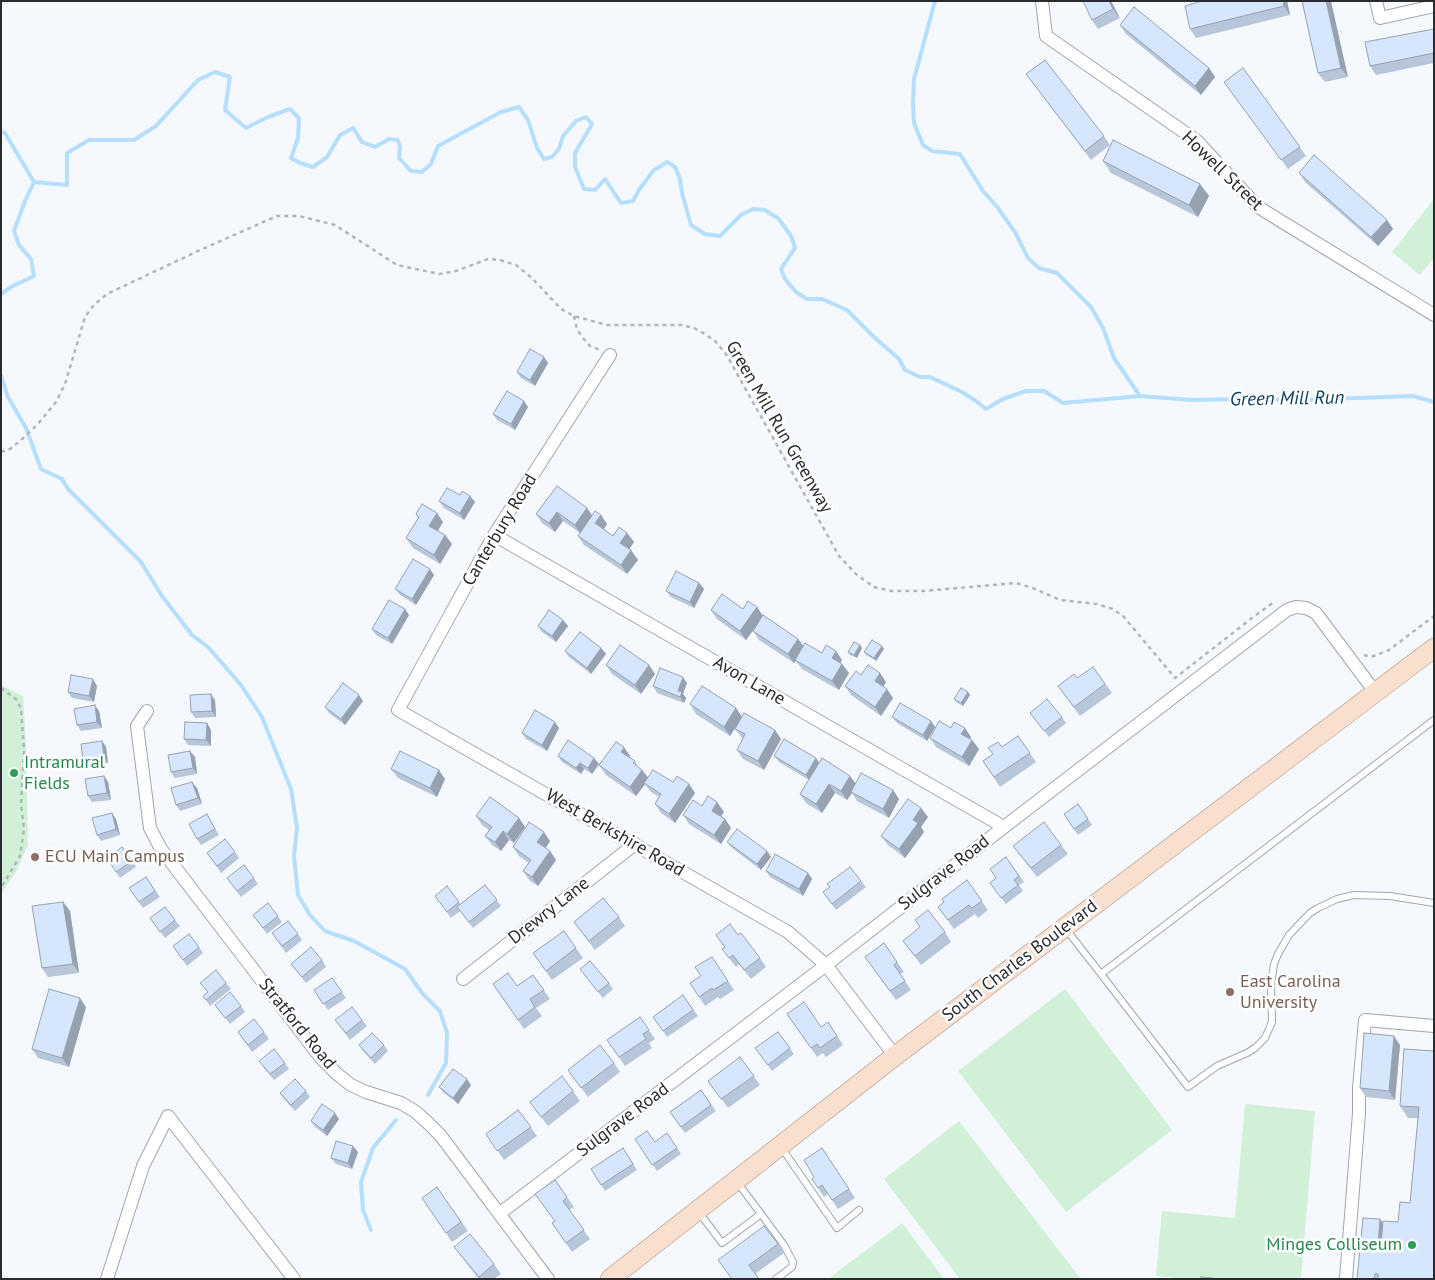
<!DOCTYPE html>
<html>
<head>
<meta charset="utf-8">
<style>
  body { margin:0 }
  #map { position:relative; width:1435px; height:1280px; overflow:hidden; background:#f5f9fe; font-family:"PT Sans",sans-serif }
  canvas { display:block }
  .frame { position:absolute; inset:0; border:2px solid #2a2b2e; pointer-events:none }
</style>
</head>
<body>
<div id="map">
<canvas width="1435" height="1280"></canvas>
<div class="frame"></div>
</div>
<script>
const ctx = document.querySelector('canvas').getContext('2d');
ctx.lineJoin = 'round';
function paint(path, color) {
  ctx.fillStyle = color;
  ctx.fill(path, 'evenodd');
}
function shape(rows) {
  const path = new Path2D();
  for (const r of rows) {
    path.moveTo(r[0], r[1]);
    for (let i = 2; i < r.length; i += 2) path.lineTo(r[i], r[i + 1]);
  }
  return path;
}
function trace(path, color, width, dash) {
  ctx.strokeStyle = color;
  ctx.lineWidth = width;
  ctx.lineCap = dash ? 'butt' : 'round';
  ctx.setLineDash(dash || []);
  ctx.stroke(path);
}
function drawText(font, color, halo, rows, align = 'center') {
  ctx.font = font + ' "PT Sans",sans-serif';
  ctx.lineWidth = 5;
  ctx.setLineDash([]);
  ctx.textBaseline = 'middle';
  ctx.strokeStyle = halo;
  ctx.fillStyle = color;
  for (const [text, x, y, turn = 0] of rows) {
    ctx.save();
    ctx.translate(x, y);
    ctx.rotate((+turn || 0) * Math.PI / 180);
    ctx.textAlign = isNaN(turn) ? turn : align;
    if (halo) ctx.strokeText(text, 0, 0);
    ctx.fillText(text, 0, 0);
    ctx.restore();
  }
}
paint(shape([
  [1434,199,1434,258,1420,275,1392,252],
  [1,685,23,696,26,741,28,845,16,872,1,894],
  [1065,989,1172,1130,1066,1212,958,1071],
  [1245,1104,1315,1111,1301,1279,1191,1279,1156,1276,1162,1211,1235,1218],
  [959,1121,1081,1279,960,1279,884,1179],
  [902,1223,944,1279,828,1279]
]), '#d0f0d7');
trace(shape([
  [935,1,914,79,913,103,914,123,923,145,932,151,960,154,983,191,998,208,1015,232,1028,258,1039,268,1057,273,1091,307,1103,328,1114,358,1140,396],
  [1,132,5,133,34,182,67,185,67,153,89,140,134,140,156,126,198,80,215,72,230,77,225,110,246,128,268,117,290,109,299,118,298,138,291,158,300,163,313,167,327,157,340,135,353,128,362,142,375,147,389,139,398,140,400,147,399,158,411,171,422,172,431,164,438,146,501,112,519,107,528,120,537,148,544,159,552,157,559,149,563,136,576,121,586,117,592,124,575,153,575,167,584,189,595,190,605,179,621,203,633,201,639,190,653,171,667,162,675,167,680,179,682,193,691,225,705,234,720,236,741,215,753,209,765,210,779,219,791,236,795,248,781,269,785,279,796,292,807,299,822,299,847,310,874,337,899,359,905,370,920,377,930,377,962,392,976,401,986,409,1003,399,1026,391,1044,391,1063,403,1140,396,1192,400,1245,399,1301,400,1413,396,1434,402],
  [1,294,11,287,34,276,31,259,19,245,14,231,25,201,34,182],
  [1,376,8,397,26,428,41,469,62,479,68,489,141,562,162,596,192,635,208,647,241,685,262,717,291,789,297,828,294,856,298,895,310,915,325,931,354,941,405,969,422,993,440,1011,447,1033,446,1063,428,1095],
  [371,1230,363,1210,361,1182,373,1148,396,1120]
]), '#b5dffc', 4);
const lane = shape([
  [1065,928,1101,974,1434,720],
  [1101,974,1188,1087,1217,1066,1247,1053,1255,1048,1265,1038,1272,1022,1271,985,1274,964,1278,954,1289,935,1310,913,1318,908,1337,899,1354,895,1390,896,1434,903],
  [781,1147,837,1228,859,1210],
  [698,1211,722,1243,761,1214,737,1182],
  [761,1214,784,1245,793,1262,792,1267,776,1279]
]);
const street = shape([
  [1042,1,1046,36,1197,141,1258,207,1434,315],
  [1376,1,1380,18,1434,6],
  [610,355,494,535,398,710,788,932,826,965,895,1056],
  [494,535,1004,827],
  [147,711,137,726,150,828,161,849,321,1058,337,1074,351,1085,366,1092,401,1103,416,1112,428,1123,441,1136,548,1279],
  [463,979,635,844],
  [499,1214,826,965,1004,827,1287,610,1296,607,1306,608,1316,613,1375,692],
  [107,1279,143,1166,168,1116,294,1279],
  [1346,1279,1359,1113,1359,1088,1365,1020,1434,1026]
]);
const primary = shape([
  [610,1279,895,1056,1434,648]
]);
trace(lane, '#a1a5ab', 8);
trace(street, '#a1a5ab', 14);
trace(primary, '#ae9281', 20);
trace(shape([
  [574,316,577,329,583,338,590,346,600,350],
  [1,452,10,449,21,440,38,424,56,402,65,384,85,317,94,305,107,294,198,251,277,216,299,216,335,225,397,265,439,274,456,271,488,259,500,260,516,265,532,278,561,309,574,316,607,325,681,325,694,328,705,334,715,341,726,354,839,556,857,575,874,587,892,591,923,591,1016,583,1033,588,1060,600,1097,604,1113,609,1124,617,1175,678,1252,618,1274,602],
  [1364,655,1371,657,1389,650,1434,616],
  [1,688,17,700,21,709,24,751,21,804,24,829,20,856,1,888]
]), '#b2b5ba', 2.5, [4, 4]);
trace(lane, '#fff', 6);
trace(street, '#fff', 12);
trace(primary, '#f9dfce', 19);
paint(shape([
  [1111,1,1120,18,1098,29,1092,20],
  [1287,1,1290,15,1196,38,1190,29],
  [1302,1,1348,77,1325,82,1318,73],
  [1120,25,1209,68,1215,77,1201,95,1126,34],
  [1434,29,1434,63,1376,75,1370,66],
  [1243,68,1306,156,1288,169,1224,82],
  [1026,74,1104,136,1110,145,1091,160],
  [1103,161,1200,184,1209,196,1198,217,1111,173],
  [1299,173,1387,220,1393,229,1378,246,1305,182],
  [544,357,548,363,535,386,521,378,517,372],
  [528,407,515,430,497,420,493,414],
  [460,495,470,496,475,502,464,520,444,508,439,501],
  [587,508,592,515,601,515,607,524,604,529,613,536,627,533,634,542,629,549,638,560,627,574,584,545,578,536,580,533,563,521,555,532,542,523,536,514],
  [416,514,443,522,438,531,445,535,452,544,440,564,413,548,406,538,418,518],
  [434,575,416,605,400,595,395,589],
  [699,583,704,589,694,608,671,597,666,591],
  [757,607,763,616,798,639,803,646,842,660,840,663,842,664,849,673,839,690,802,669,796,661,794,663,759,640,753,631,746,640,717,619,711,610,743,609],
  [409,615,392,644,376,635,372,629],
  [563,620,568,626,556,642,542,632,538,626],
  [860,645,862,648,857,658,850,655,848,652],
  [601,648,606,654,591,674,569,657,565,651],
  [884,649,876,661,866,655,864,652],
  [606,665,649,665,655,674,641,694,612,674],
  [1093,667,1112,693,1080,716,1058,686,1077,678],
  [861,675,886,682,883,687,893,698,881,716,851,695,845,686],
  [687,683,683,694,686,698,684,703,657,693,653,686],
  [97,686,94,702,72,698,68,692],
  [968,692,970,695,963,706,956,702,954,699],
  [215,700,216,717,195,718,191,712],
  [363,701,345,725,329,713,325,707],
  [690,704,736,708,742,717,775,730,781,739,764,770,743,759,737,750,743,739,735,729,740,720,730,736,696,714],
  [99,711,102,728,81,731,77,725],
  [1030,713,1062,717,1066,723,1049,737],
  [892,717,931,721,935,727,927,741,897,723],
  [207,723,211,730,211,746,188,745,184,739],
  [559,728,547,751,526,739,522,733],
  [951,728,971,737,970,739,972,740,979,749,969,766,936,747,930,738],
  [1018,736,1036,762,1000,787,983,761],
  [102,741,106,747,108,763,88,766,83,760],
  [190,751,195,757,197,774,175,778,171,772],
  [558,756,594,758,599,764,592,774,584,769,581,774,562,762],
  [630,756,629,758,635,761,638,767,642,770,648,777,673,782,689,784,695,793,675,823,661,813,655,804,659,797,651,792,645,784,636,796,606,775,599,765],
  [774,756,816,758,819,763,855,783,893,790,899,799,889,818,857,801,852,793,847,800,835,793,822,813,806,803,800,794,809,780,779,762],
  [391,769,445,779,437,797,398,778],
  [104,776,108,782,111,800,92,802,88,796],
  [197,788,202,804,180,811,176,805],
  [1078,804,1092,825,1078,835,1064,814],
  [702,806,724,812,721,816,725,819,731,828,721,844,689,824,683,815],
  [921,808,928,817,921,827,924,832,905,858,888,845,881,836],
  [207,814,219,835,201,845,197,839],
  [476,816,519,818,525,827,514,843,509,840,501,851,492,845,485,836,489,830,482,825],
  [116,819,120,835,101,841,97,835],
  [550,841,546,848,550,851,556,860,538,886,530,881,523,871,529,863,519,856,513,847],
  [727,842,767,851,771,857,761,870,732,848],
  [1061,845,1068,854,1037,877,1013,846],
  [122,847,136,867,120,878,116,872],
  [235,852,239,858,221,873,207,853],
  [1006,857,1024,882,1019,885,1023,891,1006,904,990,883,996,878],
  [244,865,258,884,241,897,227,878],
  [766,871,808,873,812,879,803,896,770,877],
  [146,877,160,897,143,908,129,888],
  [967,880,988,910,978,918,975,914,954,929,938,907,944,902],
  [861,881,866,887,836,910,823,892],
  [485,885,501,906,473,928,460,911,451,918,435,896,447,886,460,904],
  [63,902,70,911,79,973,48,977,42,968],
  [268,903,282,922,267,934,253,915],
  [619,917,625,926,595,950,574,922],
  [150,918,175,920,180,926,165,938],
  [564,931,583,958,552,980,533,953],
  [945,932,951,942,921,965,903,941],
  [272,933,298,934,302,940,286,953],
  [716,935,738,935,760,958,766,967,751,979,739,964,736,967,722,949,724,947],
  [884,943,904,972,900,974,911,990,896,1000,865,957],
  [173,946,199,947,203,953,187,966],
  [712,957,734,990,720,999,718,997,705,1006,690,983,701,976],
  [322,960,326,967,306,983,291,964],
  [580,969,609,983,613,989,603,998],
  [533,975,550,999,536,1008,542,1016,524,1029,493,984,517,986],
  [332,978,346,998,328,1010,314,990],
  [226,983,231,989,210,1006,203,996],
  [683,995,698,1016,667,1037,653,1017],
  [215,1005,241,1006,245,1012,230,1024],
  [86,1007,69,1067,38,1058,32,1049],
  [787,1014,821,1027,828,1022,843,1045,826,1057,823,1053,817,1057],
  [640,1017,655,1039,649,1043,652,1048,625,1066,607,1040],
  [335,1020,362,1020,367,1026,350,1040],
  [238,1032,264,1032,269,1039,252,1052],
  [778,1032,794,1054,772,1071,755,1048],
  [359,1045,384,1045,388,1051,375,1064,363,1051],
  [1400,1045,1395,1100,1366,1097,1360,1088],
  [1434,1051,1434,1279,1357,1279,1383,1222,1398,1222,1410,1203,1418,1118,1408,1118,1400,1106],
  [740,1057,760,1085,728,1108,708,1081],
  [285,1063,289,1069,274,1080,263,1067],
  [614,1063,620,1072,588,1097,568,1070],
  [471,1085,458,1104,444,1093,439,1087],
  [701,1090,716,1111,685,1133,670,1112],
  [306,1091,310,1097,295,1111,284,1099,280,1093],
  [573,1091,580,1101,548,1126,530,1102],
  [518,1110,537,1136,504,1160,486,1134],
  [339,1119,327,1136,315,1127,311,1121],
  [667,1133,681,1154,657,1171,635,1139,655,1142],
  [623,1148,637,1170,605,1191,591,1169],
  [822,1148,855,1198,838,1209,828,1194,824,1197,812,1179,814,1177],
  [358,1152,352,1169,336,1164,331,1158],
  [555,1180,574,1207,569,1210,590,1239,572,1252,552,1223,554,1221],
  [437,1187,468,1231,452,1242,422,1198],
  [778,1244,784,1253,755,1274,759,1279,732,1279,718,1260],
  [454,1247,494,1264,501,1274,494,1279,479,1279]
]), '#b8c6da');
paint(shape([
  [1109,1,1111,1,1120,18,1113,9],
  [1283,1,1287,1,1290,15,1284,6],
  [1326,1,1331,1,1348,77,1341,68],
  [1209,68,1215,77,1201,95,1195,86],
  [1200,184,1209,196,1198,217,1189,205],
  [1387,220,1393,229,1378,246,1371,237],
  [544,357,548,363,535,386,530,380],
  [524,401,528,407,515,430,511,424],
  [470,496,475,502,464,520,460,513],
  [587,508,593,517,581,535,575,525],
  [557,512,563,521,555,532,549,523],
  [437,513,443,522,435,535,429,526],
  [601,515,607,524,602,532,595,523],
  [627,533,634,542,627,552,620,543],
  [445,535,452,544,440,564,434,555],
  [631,550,638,560,627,574,621,565],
  [430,569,434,575,416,605,412,599],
  [699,583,704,589,694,608,690,602],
  [757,607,763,616,746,640,740,631],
  [405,609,409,615,392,644,388,638],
  [563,620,568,626,556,642,552,636],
  [798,639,805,648,794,663,788,654],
  [860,645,862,648,857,658,854,655],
  [882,646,884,649,876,661,874,658],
  [601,648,606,654,591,674,587,668],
  [836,651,842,660,838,667,832,658],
  [842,664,849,673,839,690,832,681],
  [649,665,655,674,641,694,635,685],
  [880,673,886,682,881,690,875,681],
  [683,677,687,683,683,694,686,698,684,703,680,697,678,691],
  [93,679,97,686,94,702,89,696],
  [887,689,893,698,881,716,875,707],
  [968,692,970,695,963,706,961,703],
  [211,694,215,700,216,717,212,711],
  [359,695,363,701,345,725,341,719],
  [95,705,99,711,102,728,97,722],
  [736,708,742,717,730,736,724,727],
  [931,721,935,727,927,741,923,735],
  [555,722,559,728,547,751,542,745],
  [207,723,211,730,211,746,206,740],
  [965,728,971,737,967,743,961,734],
  [775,730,781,739,764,770,758,761],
  [972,740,979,749,969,766,962,757],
  [102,741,106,747,108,763,104,757],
  [624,747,630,756,627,761,621,752],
  [190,751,195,757,197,774,193,768],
  [594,758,599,764,592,774,588,768],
  [816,758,820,764,810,781,806,775],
  [580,763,584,769,581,774,576,768],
  [439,770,445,779,437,797,430,788],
  [642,770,649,779,636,796,630,787],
  [104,776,108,782,111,800,107,793],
  [850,776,857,785,851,792,852,793,847,800,841,791],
  [192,782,197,788,202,804,198,798],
  [689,784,695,793,675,823,669,814],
  [829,784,835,793,822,813,816,804],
  [893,790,899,799,889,818,883,809],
  [717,802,724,812,718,820,712,811],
  [921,808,928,817,921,827,924,832,905,858,899,849,913,820],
  [112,813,116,819,120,835,116,829],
  [519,818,525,827,514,843,507,834],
  [725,819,731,828,721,844,714,835],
  [503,831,509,840,501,851,495,842],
  [544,832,550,841,543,851,537,842],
  [550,851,556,860,538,886,532,877],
  [767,851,771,857,761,870,757,864],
  [808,873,812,879,803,896,799,889],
  [63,902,70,911,79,973,73,964],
  [80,998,86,1007,69,1067,62,1058],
  [1394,1036,1400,1045,1395,1100,1389,1091],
  [467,1079,471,1085,458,1104,453,1098],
  [335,1113,339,1119,327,1136,323,1130],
  [353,1146,358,1152,352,1169,348,1163],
  [1380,1219,1389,1231,1387,1257,1378,1245]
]), '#96a1b1');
const building = shape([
  [1083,1,1109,1,1113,9,1092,20,1083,1],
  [1202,1,1283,1,1284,6,1190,29,1185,6,1202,1],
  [1302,1,1326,1,1341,68,1318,73,1302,1],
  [1134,7,1209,68,1195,86,1120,25,1134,7],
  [1434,29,1434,53,1370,66,1365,42,1434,29],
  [1045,60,1104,136,1085,151,1026,74,1045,60],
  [1243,68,1300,147,1281,160,1224,82,1243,68],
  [1113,140,1200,184,1189,205,1103,161,1113,140],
  [1314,155,1387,220,1371,237,1299,173,1314,155],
  [530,349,544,357,530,380,517,372,530,349],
  [507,391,524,401,511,424,493,414,507,391],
  [557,486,587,508,575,525,557,512,549,523,536,514,557,486],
  [447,488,460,495,462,491,470,496,460,513,439,501,447,488],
  [422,504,437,513,429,526,445,535,434,555,406,538,419,517,416,514,422,504],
  [595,511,601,515,595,523,613,536,619,527,627,533,620,543,631,550,621,565,578,536,595,511],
  [413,559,430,569,412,599,395,589,413,559],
  [676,571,699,583,690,602,666,591,676,571],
  [722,594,743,609,748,601,757,607,740,631,711,610,722,594],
  [389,600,405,609,388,638,372,629,389,600],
  [549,610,563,620,552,636,538,626,549,610],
  [763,615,798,639,788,654,753,631,763,615],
  [580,632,601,648,587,668,565,651,580,632],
  [872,640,882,646,874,658,864,652,872,640],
  [854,642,860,645,854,655,848,652,854,642],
  [805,643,822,653,826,645,836,651,832,658,842,664,832,681,795,660,805,643],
  [620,645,649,665,635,685,606,665,620,645],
  [868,665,880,673,875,681,887,689,875,707,845,686,856,671,861,675,868,665],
  [1093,667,1105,684,1074,707,1058,686,1074,674,1077,678,1093,667],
  [660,668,683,677,678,691,682,692,680,697,653,686,660,668],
  [71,675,93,679,89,696,68,692,71,675],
  [343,683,359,695,341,719,325,707,343,683],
  [702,686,736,708,724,727,690,704,702,686],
  [961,688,968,692,961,703,954,699,961,688],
  [211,694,212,711,191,712,190,695,211,694],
  [1047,699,1062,717,1044,731,1030,713,1047,699],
  [900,703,931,721,923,735,892,717,900,703],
  [95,705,97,722,77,725,74,709,95,705],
  [535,710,555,722,542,745,522,733,535,710],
  [744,713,775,730,758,761,737,750,745,734,735,729,744,713],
  [939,721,951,728,954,722,965,728,961,734,972,740,962,757,930,738,939,721],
  [185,722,207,723,206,740,184,739,185,722],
  [1018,736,1030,753,994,777,983,761,993,754,988,748,998,742,1002,747,1018,736],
  [784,739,816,758,806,775,774,756,784,739],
  [568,740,594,758,588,768,580,763,576,768,558,756,568,740],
  [102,741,104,757,83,760,81,744,102,741],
  [616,742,624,747,621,752,635,761,633,763,642,770,630,787,599,765,616,742],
  [190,751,193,768,171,772,168,755,190,751],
  [400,751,439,770,430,788,391,769,400,751],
  [822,758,850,776,841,791,829,784,816,804,800,794,822,758],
  [653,770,673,782,677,776,689,784,669,814,655,804,661,794,644,783,653,770],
  [861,773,893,790,883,809,851,792,861,773],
  [104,776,107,793,88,796,85,779,104,776],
  [192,782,198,798,176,805,171,788,192,782],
  [708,796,717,802,712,811,725,819,714,835,683,815,693,800,702,806,708,796],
  [490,797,519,818,507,834,503,831,495,842,485,836,492,827,476,816,490,797],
  [908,799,921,808,913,820,918,823,899,849,881,836,908,799],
  [1078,804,1088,819,1074,829,1064,814,1078,804],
  [112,813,116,829,97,835,92,818,112,813],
  [207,814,215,829,197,839,189,824,207,814],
  [529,822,544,832,537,842,550,851,532,877,523,871,531,860,513,847,529,822],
  [1044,822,1061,845,1031,868,1013,846,1044,822],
  [737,829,767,851,757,864,727,842,737,829],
  [225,839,235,852,217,866,207,853,225,839],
  [122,847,132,861,116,872,107,858,122,847],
  [775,854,808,873,799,889,766,871,775,854],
  [1006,857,1019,876,1014,880,1018,885,1001,898,990,883,996,878,990,869,1006,857],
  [244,865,254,878,237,891,227,878,244,865],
  [850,867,861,881,832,904,823,892,830,887,827,884,850,867],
  [146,877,155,891,139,902,129,888,146,877],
  [967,880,982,901,972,908,969,905,948,920,938,907,944,902,942,899,967,880],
  [485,885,497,900,469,922,457,907,485,885],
  [447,886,459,902,447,912,435,896,447,886],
  [603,898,619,917,589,941,574,922,603,898],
  [63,902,73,964,42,968,32,906,63,902],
  [268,903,278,916,263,928,253,915,268,903],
  [165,907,175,920,160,932,150,918,165,907],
  [928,910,945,932,915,956,903,941,920,927,915,920,928,910],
  [288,921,298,934,282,946,272,933,288,921],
  [730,924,738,935,741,933,760,958,744,970,733,955,729,958,722,949,725,947,716,935,730,924],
  [564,931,576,948,546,971,533,953,564,931],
  [189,934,199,947,183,960,173,946,189,934],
  [884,943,897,962,894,965,905,981,890,991,865,957,884,943],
  [311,947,322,960,302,977,291,964,311,947],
  [712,957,728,981,713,990,712,988,699,997,690,983,701,976,695,967,712,957],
  [590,961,609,983,598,992,580,969,590,961],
  [216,970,226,983,206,1000,203,996,208,992,200,983,216,970],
  [508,973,517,986,533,975,544,990,530,999,535,1007,518,1020,493,984,508,973],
  [332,978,342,992,323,1004,314,990,332,978],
  [49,989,80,998,62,1058,32,1049,49,989],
  [230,992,241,1006,225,1018,215,1005,230,992],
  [683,995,693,1010,663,1031,653,1017,683,995],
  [804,1002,821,1027,828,1022,837,1036,820,1048,817,1044,811,1048,787,1014,804,1002],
  [352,1007,362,1020,346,1033,335,1020,352,1007],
  [640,1017,649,1030,643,1034,646,1039,619,1057,607,1040,640,1017],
  [254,1019,264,1032,248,1045,238,1032,254,1019],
  [778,1032,790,1048,768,1065,755,1048,778,1032],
  [372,1033,384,1045,371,1058,359,1045,372,1033],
  [1364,1033,1394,1036,1389,1091,1360,1088,1364,1033],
  [600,1045,614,1063,581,1088,568,1070,600,1045],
  [274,1049,285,1063,270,1074,259,1061,274,1049],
  [1404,1049,1434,1051,1434,1279,1378,1279,1378,1274,1375,1274,1374,1279,1357,1279,1363,1218,1380,1219,1378,1245,1381,1245,1383,1221,1398,1222,1400,1202,1410,1203,1419,1107,1400,1106,1404,1049],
  [740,1057,754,1076,721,1099,708,1081,740,1057],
  [453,1069,467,1079,453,1098,439,1087,453,1069],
  [562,1076,573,1091,541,1117,530,1102,562,1076],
  [295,1079,306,1091,291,1105,280,1093,295,1079],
  [701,1090,711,1105,681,1127,670,1112,701,1090],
  [322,1104,335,1113,323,1130,311,1121,322,1104],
  [518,1110,531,1127,497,1151,486,1134,518,1110],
  [647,1131,655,1142,667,1133,677,1148,652,1165,635,1139,647,1131],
  [336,1141,353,1146,348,1163,331,1158,336,1141],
  [623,1148,633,1164,601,1185,591,1169,623,1148],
  [822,1148,849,1189,832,1200,822,1185,818,1188,812,1179,814,1177,804,1160,822,1148],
  [555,1180,567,1197,563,1201,584,1230,566,1243,552,1223,555,1221,535,1194,555,1180],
  [437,1187,461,1222,446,1233,422,1198,437,1187],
  [764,1226,778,1244,749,1265,759,1279,732,1279,718,1260,764,1226],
  [470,1234,494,1264,479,1277,454,1247,470,1234],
  [1201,1277,1220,1279,1201,1279,1201,1277]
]);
paint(building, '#d6e6fd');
trace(building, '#96a1b1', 1);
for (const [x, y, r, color] of [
  [14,773,5,"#2e9e5b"],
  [35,857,5,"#8d6e63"],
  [1230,992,5,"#8d6e63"],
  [1412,1245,5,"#2e9e5b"]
]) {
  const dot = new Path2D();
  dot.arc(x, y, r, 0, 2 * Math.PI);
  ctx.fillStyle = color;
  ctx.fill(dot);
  trace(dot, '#fff', 2);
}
drawText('18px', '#2a2b2e', '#fff', [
  ["Howell Street",1222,171,44],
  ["Green Mill Run Greenway",779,427,60],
  ["Canterbury Road",500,530,-59],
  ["Avon Lane",749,681,30],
  ["West Berkshire Road",615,833,30],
  ["Sulgrave Road",944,873,-38],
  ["Drewry Lane",549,911,-38],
  ["South Charles Boulevard",1020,961,-37],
  ["Stratford Road",297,1024,51],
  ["Sulgrave Road",623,1120,-37]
]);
drawText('18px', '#27864d', '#fff', [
  ["Intramural",24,763],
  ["Fields",24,784],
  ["Minges Colliseum",1402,1245,"right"]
], 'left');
drawText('18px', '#785e54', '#fff', [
  ["ECU Main Campus",45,857],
  ["East Carolina",1240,982],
  ["University",1240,1003]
], 'left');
drawText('italic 19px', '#0b405c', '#fff', [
  ["Green Mill Run",1287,399,-1]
]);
</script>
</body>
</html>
